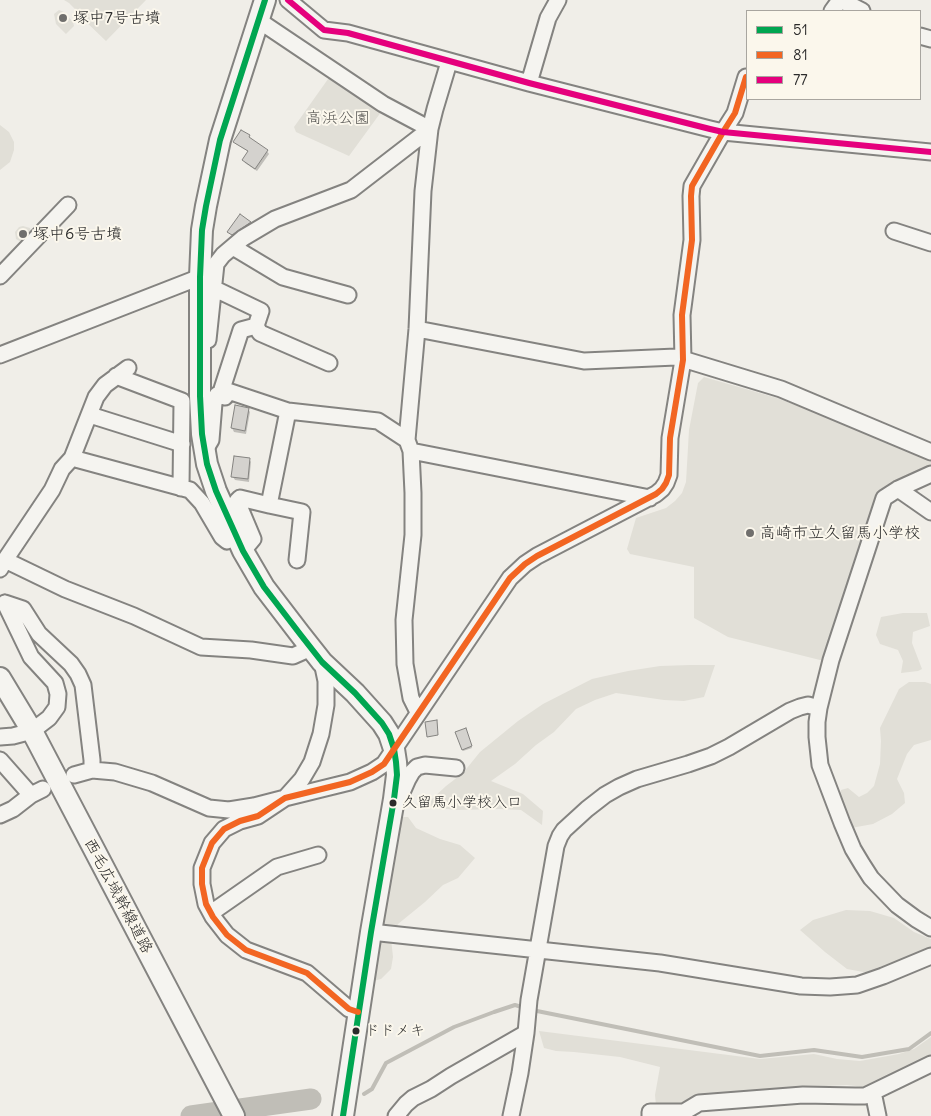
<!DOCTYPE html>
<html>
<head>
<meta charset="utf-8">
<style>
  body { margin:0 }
  #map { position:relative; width:931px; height:1116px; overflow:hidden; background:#f0eee8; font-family:Delius,sans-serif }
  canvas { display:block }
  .legend { position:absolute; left:746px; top:10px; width:175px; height:90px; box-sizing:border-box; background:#fbf7ec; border:1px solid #a8a59f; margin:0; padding:6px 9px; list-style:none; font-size:15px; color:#2b2b2b }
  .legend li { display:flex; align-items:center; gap:10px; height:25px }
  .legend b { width:25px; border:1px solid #a8a59f }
</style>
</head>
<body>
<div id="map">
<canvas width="931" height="1116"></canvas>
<ul class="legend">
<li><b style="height:6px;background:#00a651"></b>51</li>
<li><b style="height:6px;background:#f26522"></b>81</li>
<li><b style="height:6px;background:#e5007d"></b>77</li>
</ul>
</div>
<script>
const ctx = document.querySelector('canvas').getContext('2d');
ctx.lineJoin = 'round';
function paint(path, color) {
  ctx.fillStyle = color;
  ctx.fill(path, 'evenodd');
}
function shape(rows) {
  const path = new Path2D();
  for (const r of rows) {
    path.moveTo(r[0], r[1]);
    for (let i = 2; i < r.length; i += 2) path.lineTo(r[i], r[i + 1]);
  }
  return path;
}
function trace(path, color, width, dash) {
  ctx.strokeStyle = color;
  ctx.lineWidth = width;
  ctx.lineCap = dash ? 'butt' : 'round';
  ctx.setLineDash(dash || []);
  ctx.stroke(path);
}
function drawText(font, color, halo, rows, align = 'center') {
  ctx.font = font + ' Delius,"Klee One",sans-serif';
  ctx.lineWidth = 4;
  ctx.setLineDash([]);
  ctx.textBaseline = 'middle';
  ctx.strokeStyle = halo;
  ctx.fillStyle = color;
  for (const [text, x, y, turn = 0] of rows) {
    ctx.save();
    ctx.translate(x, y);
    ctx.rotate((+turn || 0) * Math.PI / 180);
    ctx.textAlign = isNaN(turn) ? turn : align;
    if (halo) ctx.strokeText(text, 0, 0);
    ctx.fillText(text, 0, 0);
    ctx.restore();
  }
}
paint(shape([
  [64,0,146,0,106,41,81,17,76,10,69,3],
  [59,10,64,12,73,22,74,26,66,34,56,24,54,14],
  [333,72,384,108,349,156,296,132,294,127],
  [0,125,9,132,14,142,14,150,10,162,0,170],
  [23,226,30,228,32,233,23,243,16,239,15,232,19,227],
  [704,377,777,398,871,433,931,461,931,467,881,495,828,662,728,637,694,618,694,567,630,554,627,549,636,518,666,508,675,501,682,493,686,482,689,430,698,383],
  [903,613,927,613,930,626,913,632,912,643,922,669,918,671,901,673,903,661,898,650,880,644,876,635,881,617],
  [690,665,715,665,704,697,684,701,664,700,616,693,595,700,576,709,554,732,536,745,515,764,491,781,523,794,543,811,542,825,521,810,499,809,457,810,430,807,431,800,446,786,463,773,480,752,518,721,543,704,592,679,628,671,660,666],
  [909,682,925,682,931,684,931,740,914,745,907,754,897,779,904,793,905,803,892,814,873,824,851,828,839,798,841,790,848,788,859,797,867,793,874,786,880,764,881,741,880,728,899,689],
  [397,817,408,817,416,828,440,839,460,845,475,858,458,878,443,885,425,902,398,924,391,939,393,957,391,969,381,979,373,981],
  [846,910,870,911,894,918,914,932,931,939,931,948,869,973,847,969,825,952,800,930,813,920],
  [539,1031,760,1059,814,1054,837,1059,860,1061,899,1054,914,1049,931,1037,931,1064,901,1072,879,1080,874,1088,847,1085,805,1087,761,1094,684,1103,665,1107,656,1106,655,1095,660,1067,620,1057,574,1052,556,1051,544,1048]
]), '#e1dfd7');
paint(shape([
  [249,136,251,140,267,151,269,154,257,171,245,163,244,160,249,152,236,144,235,142],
  [240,216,250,223,252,226,234,238,229,232],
  [248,409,250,412,246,434,234,432,232,428],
  [249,459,251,462,249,482,235,480,233,477],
  [465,730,472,748,463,751,457,733]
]), '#0003');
trace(shape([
  [532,1010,760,1056,814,1050,862,1057,909,1049,931,1033],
  [364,1094,372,1089,386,1063,454,1027,494,1012,515,1005,525,1008]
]), '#c0beb7', 4);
trace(shape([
  [191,1116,311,1099]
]), '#c0beb7', 21);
const building = shape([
  [241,130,250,135,249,137,268,150,255,169,242,160,248,151,233,142,241,130],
  [240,214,251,222,232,235,227,232,240,214],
  [235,405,249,408,245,431,231,428,235,405],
  [234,456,250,458,248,479,231,477,234,456],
  [437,720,438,735,427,737,425,722,437,720],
  [466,728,472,746,462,750,455,732,466,728]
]);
paint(building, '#d4d2ce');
trace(building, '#848380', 1);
const minor = shape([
  [288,0,324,30,348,33,529,83,710,129,723,132,931,152],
  [841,0,862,11],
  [832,11,840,0],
  [920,36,931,39],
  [529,83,548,18,558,0],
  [894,231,931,243],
  [233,247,283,277,348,295],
  [0,276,68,205],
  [213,288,261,311,256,326,241,330,222,389,288,411,378,421,407,440],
  [256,326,260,333,329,363],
  [417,329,584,361,676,357,781,389,931,452],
  [208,340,216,264,223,255,243,238,275,219,351,190,430,129,383,104,258,20],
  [0,355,200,277],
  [116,376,182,401,181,488],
  [90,415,182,444],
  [205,450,211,440,214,403,217,395,225,397],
  [411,451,650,498],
  [72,458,96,397,105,385,128,368],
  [931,474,898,489,884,498,831,660,819,708,817,722,817,737,820,765,842,823,853,849,862,864,871,878,897,905,916,919,931,928],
  [898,489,931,512],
  [269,505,302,512,297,560],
  [243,551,253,539,237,501,240,498,269,505,288,411],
  [5,560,65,589,134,616,201,647,251,650,293,656,311,648],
  [0,569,5,560,52,490,62,469,72,458,190,490,202,503,222,537,227,541,236,536],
  [5,603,23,609,39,634,71,664,78,674,83,685,92,760,92,770],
  [418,712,411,698,405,664,404,620,413,535,413,493,411,451,407,440,417,329,423,191,430,129,435,109,449,62],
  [0,737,13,736,32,731,49,718,57,707,58,694,55,683,31,657,5,603],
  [0,760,31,795],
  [74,775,92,770,115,772,152,783,209,808,229,810,254,806,285,798,302,779,312,762,321,734,326,705,326,681,322,662],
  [396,798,400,797,408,779,412,772,417,767,425,765,456,768],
  [0,815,13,809,31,795,43,789],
  [211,913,277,867,318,855],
  [371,932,660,963,801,986,830,987,857,985,883,976,931,956],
  [358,1012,349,1009,307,973,246,950,227,935,213,917,206,904,202,884,202,868,212,843,224,829,240,821,258,816,285,798,350,782,372,772,384,764,510,578,525,564,537,556,656,494,662,489,666,483,669,475,670,438,683,360,682,315,692,240,691,196,692,186,723,132,735,113,746,77,747,78],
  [873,1092,878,1116],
  [396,1116,406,1104,413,1098,431,1089,451,1076,526,1033],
  [511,1116,520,1073,526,1033,529,1000,556,846,560,836,564,830,587,809,605,795,619,787,637,779,688,764,711,756,729,747,790,711,800,707,808,705,819,708],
  [650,1116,650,1112,684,1112,699,1103,803,1095,855,1096,865,1096,931,1064]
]);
const major = shape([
  [265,0,220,140,206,206,202,230,200,277,200,396,202,434,207,464,216,491,243,551,264,587,300,634,322,662,355,693,382,723,389,734,394,749,396,762,397,775,394,799,371,932,343,1116],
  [0,678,32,731,234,1116]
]);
trace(minor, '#848380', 19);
trace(major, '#848380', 24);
trace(minor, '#f5f4f0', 15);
trace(major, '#f5f4f0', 20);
trace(shape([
  [265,0,220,140,206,206,202,230,200,277,200,396,202,434,207,464,216,491,243,551,264,587,300,634,322,662,355,693,382,723,389,734,394,749,396,762,397,775,394,799,371,932,343,1116]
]), '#00a651', 6);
trace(shape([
  [358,1012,349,1009,307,973,246,950,227,935,213,917,206,904,202,884,202,868,212,843,224,829,240,821,258,816,285,798,350,782,372,772,384,764,510,578,525,564,537,556,656,494,662,489,666,483,669,475,670,438,683,360,682,315,692,240,691,196,692,186,723,132,735,113,746,77,747,78]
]), '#f26522', 6);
trace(shape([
  [288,0,324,30,348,33,529,83,710,129,723,132,931,152]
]), '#e5007d', 6);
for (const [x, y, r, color] of [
  [63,18,5,"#706f6d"],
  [23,234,5,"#706f6d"],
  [750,533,5,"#706f6d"],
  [393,803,4.5,"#2b2b2b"],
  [356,1031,4.5,"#2b2b2b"]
]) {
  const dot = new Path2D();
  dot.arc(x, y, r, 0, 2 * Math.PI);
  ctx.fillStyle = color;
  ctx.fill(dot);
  trace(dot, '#fbf7ec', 2);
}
drawText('15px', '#2b2b2b', '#fbf7ec', [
  ["久留馬小学校入口",402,803],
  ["ドドメキ",365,1031]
], 'left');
drawText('16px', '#2b2b2b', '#fbf7ec', [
  ["塚中7号古墳",73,18],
  ["塚中6号古墳",33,234],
  ["高崎市立久留馬小学校",760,533]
], 'left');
drawText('16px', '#565552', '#fbf7ec', [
  ["高浜公園",338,118]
]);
drawText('16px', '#2b2b2b', '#fbf7ec', [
  ["西毛広域幹線道路",118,896,62]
]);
</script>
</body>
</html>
